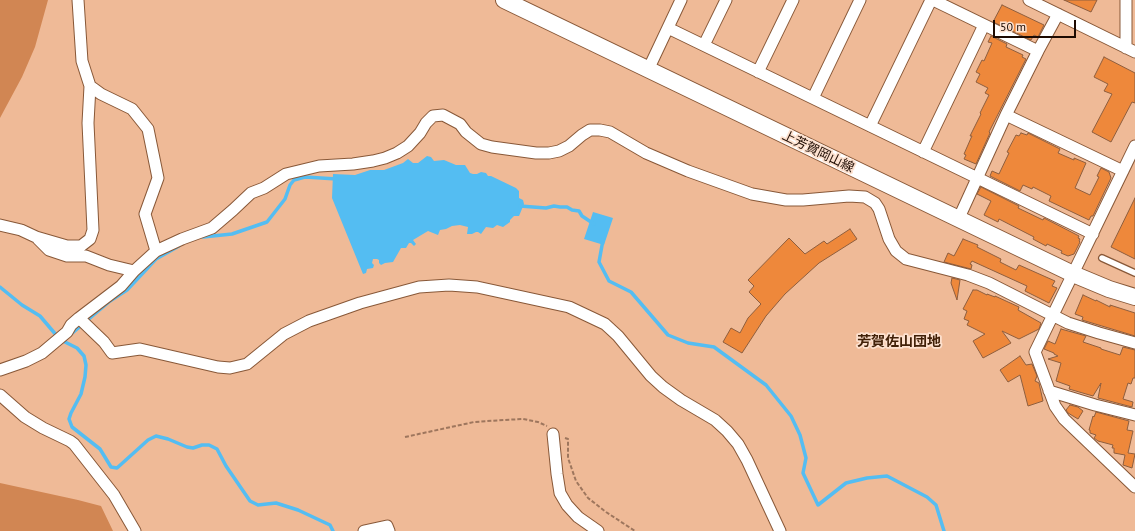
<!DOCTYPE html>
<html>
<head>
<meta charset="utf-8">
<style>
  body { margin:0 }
  #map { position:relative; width:1135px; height:531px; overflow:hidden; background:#efba97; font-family:"PT Sans",sans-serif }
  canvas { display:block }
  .scale { position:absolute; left:993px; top:20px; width:83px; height:18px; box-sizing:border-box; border:2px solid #1c0a01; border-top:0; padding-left:5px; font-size:12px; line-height:14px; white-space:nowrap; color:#1c0a01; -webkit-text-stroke:3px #fde1cf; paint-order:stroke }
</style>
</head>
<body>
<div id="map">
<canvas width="1135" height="531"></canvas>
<div class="scale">50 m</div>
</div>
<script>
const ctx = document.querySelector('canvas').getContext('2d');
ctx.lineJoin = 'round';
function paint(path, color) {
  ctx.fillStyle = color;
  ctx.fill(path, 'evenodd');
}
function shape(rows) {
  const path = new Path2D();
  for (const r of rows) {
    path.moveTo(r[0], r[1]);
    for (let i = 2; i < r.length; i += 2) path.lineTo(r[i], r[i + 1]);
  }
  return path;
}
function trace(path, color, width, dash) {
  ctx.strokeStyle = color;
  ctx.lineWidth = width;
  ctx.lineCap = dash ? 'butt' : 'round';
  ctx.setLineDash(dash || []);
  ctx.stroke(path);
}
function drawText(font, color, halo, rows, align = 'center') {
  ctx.font = font + ' "PT Sans","Noto Sans JP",sans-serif';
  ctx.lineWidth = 3.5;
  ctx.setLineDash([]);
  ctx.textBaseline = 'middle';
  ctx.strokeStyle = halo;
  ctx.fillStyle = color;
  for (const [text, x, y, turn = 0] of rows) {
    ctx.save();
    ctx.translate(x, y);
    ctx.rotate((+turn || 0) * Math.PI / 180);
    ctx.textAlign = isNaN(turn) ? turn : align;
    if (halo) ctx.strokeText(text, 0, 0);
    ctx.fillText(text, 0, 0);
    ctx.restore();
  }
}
paint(shape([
  [0,0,48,0,35,47,22,77,0,118],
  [0,483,78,500,101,506,113,531,0,531]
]), '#d18653');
paint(shape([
  [427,156,431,157,434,161,444,160,456,165,465,165,470,173,473,174,477,174,481,172,486,173,488,176,491,176,516,188,519,191,519,198,523,200,524,204,519,216,514,216,510,220,510,222,503,227,497,225,493,228,486,227,481,234,478,232,476,232,472,234,467,234,468,227,460,225,452,226,446,229,440,230,438,235,428,231,413,240,416,244,414,246,411,243,409,243,406,248,401,248,393,262,385,263,381,265,379,263,379,260,377,259,373,259,372,263,374,265,373,268,367,269,366,273,363,274,332,198,333,174,355,175,370,170,384,170,403,163,408,159,413,163,418,163],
  [593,212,613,218,604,245,584,239]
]), '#54bdf2');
trace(shape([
  [520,206,546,208,554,206,560,207,567,207,572,210,579,211,582,216,594,224],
  [203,237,232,234,267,222,285,199,290,185,294,180,305,177,337,179],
  [603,240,599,262,609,281,631,292,668,335,688,343,714,347,766,385,791,416,800,435,806,458,803,473,818,505,846,483,867,478,887,476,927,497,936,505,944,531],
  [0,287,22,305,40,316,57,336,63,341,77,348,84,356,86,365,85,377,81,394,71,413,69,419,72,427,100,449,111,467,117,468,148,440,156,436,168,439,187,447,193,448,202,445,209,445,217,449,226,466,250,501,258,505,276,503,298,510,330,525,333,531],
  [70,335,110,301,127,290,156,259,179,246]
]), '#54bdf2', 3.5);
const building = shape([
  [1064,0,1097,0,1091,12,1064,0],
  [1002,5,1044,25,1038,37,1034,35,1031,40,993,22,1002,5],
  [991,36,1007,44,1006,47,1023,55,1022,57,1026,59,989,132,990,133,976,164,964,159,966,155,964,154,971,138,972,136,970,136,981,114,980,113,989,95,985,93,988,88,976,82,980,74,976,72,982,60,984,61,992,43,988,42,991,36],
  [1104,57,1135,73,1135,103,1132,102,1111,142,1092,132,1112,94,1104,91,1108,84,1094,77,1104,57],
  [1021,133,1027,135,1028,133,1060,149,1058,153,1074,160,1074,158,1086,163,1075,188,1090,195,1099,177,1097,176,1101,168,1109,172,1111,178,1093,216,1091,216,1089,220,1049,201,1051,196,1033,187,1032,189,1023,185,1020,191,990,176,992,171,999,174,1009,153,1007,152,1016,135,1019,136,1021,133],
  [981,187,1019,206,1018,208,1043,220,1044,218,1079,236,1078,238,1080,239,1079,241,1080,242,1074,254,1068,256,1061,253,1062,251,1047,244,1046,246,1033,239,1034,237,999,219,998,222,984,215,991,201,977,194,981,187],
  [1135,198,1135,259,1111,247,1135,198],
  [850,229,857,239,819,263,785,294,766,316,742,353,723,342,731,328,740,333,748,318,761,304,749,292,754,286,748,280,789,238,805,254,824,241,827,244,850,229],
  [963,239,978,245,977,247,1001,259,1000,262,1016,270,1019,265,1055,281,1052,286,1057,288,1049,303,1025,291,1027,286,972,261,970,264,972,265,971,269,944,262,948,253,954,256,963,239],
  [952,278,960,280,957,300,951,283,952,278],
  [973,290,977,290,987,295,987,294,995,297,995,296,1019,307,1018,310,1041,323,1039,329,1019,339,1002,331,1011,343,983,358,973,341,985,334,967,325,969,321,964,319,967,311,963,309,973,290],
  [1083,295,1096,301,1096,300,1110,307,1110,305,1135,313,1135,336,1082,320,1083,317,1075,314,1083,295],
  [1061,329,1086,336,1083,342,1101,348,1101,349,1120,355,1123,347,1135,350,1135,378,1133,378,1131,384,1128,383,1123,399,1133,402,1132,407,1098,398,1101,383,1093,396,1069,389,1070,386,1056,381,1061,363,1048,359,1058,356,1054,354,1054,353,1044,349,1048,341,1055,344,1061,329],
  [1020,356,1026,365,1032,364,1037,376,1035,381,1039,383,1043,401,1028,406,1020,375,1008,382,1000,370,1020,356],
  [1070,405,1078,407,1083,411,1078,419,1068,413,1066,410,1070,405],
  [1096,412,1129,421,1127,430,1133,431,1128,453,1135,454,1132,468,1123,465,1125,455,1114,453,1114,448,1112,448,1113,445,1098,441,1094,438,1096,435,1090,433,1090,430,1089,430,1093,416,1094,417,1096,412]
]);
paint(building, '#ee883b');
trace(building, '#8e5e3e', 1);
const service = shape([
  [1102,258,1135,273]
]);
const minor = shape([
  [78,0,82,61,90,86,101,94,132,109,148,129,158,178,145,214,156,251],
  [933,0,1038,51],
  [1029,0,1135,52],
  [668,28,1093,234],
  [704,45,726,0],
  [1126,48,1126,0],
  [648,70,681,0],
  [758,72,793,0],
  [813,98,860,0],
  [1006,115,1123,171],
  [870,126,931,0],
  [1135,146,1035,352,1055,406,1064,419,1135,487],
  [923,152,984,25],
  [958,220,1006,115,1038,51,1058,14],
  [0,225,21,230,36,237,67,246,81,246,90,239,93,230,88,123,90,86],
  [38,239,49,250,67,256,86,256,109,265,134,271],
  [79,318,104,342,112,353,140,349,218,367,230,368,247,364,284,334,309,321,360,303,419,287,449,285,477,287,569,307,605,324,618,336,651,376,663,387,681,400,715,420,727,431,738,444,747,460,780,531],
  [0,370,26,361,42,353,67,332,71,325,79,318,121,286,134,271,156,251,182,239,212,228,233,210,251,193,264,188,286,174,319,166,353,164,373,161,385,158,397,153,408,146,420,133,426,123,433,116,443,115,460,124,466,132,481,144,492,147,536,153,549,153,559,151,569,146,582,135,590,130,600,130,610,132,646,153,688,171,752,194,786,200,803,200,849,196,865,197,875,203,879,209,889,239,896,251,906,259,968,275,989,283,1068,323,1099,333,1135,343],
  [1049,391,1095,405,1135,415],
  [0,395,25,417,43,428,70,441,74,444,114,495,135,531],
  [553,434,557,474,560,493,567,505,578,517,598,531],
  [364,531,387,526,389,531]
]);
const secondary = shape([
  [504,0,1073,274,1109,289,1135,297]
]);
trace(service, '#885838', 8);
trace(minor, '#885838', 13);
trace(secondary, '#885838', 18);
trace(shape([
  [405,437,474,422,504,420,523,419,538,422,547,426],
  [565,438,568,439,568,458,576,481,588,498,606,512,635,531]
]), '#9e765d', 2, [4, 2]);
trace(service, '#fff', 5.5);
trace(minor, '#fff', 11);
trace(secondary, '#fff', 16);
drawText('13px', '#1c0a01', '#fde1cf', [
  ["上芳賀岡山線",818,152,26]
]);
drawText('bold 14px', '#412007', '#fde1cf', [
  ["芳賀佐山団地",899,342]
]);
</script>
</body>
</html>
